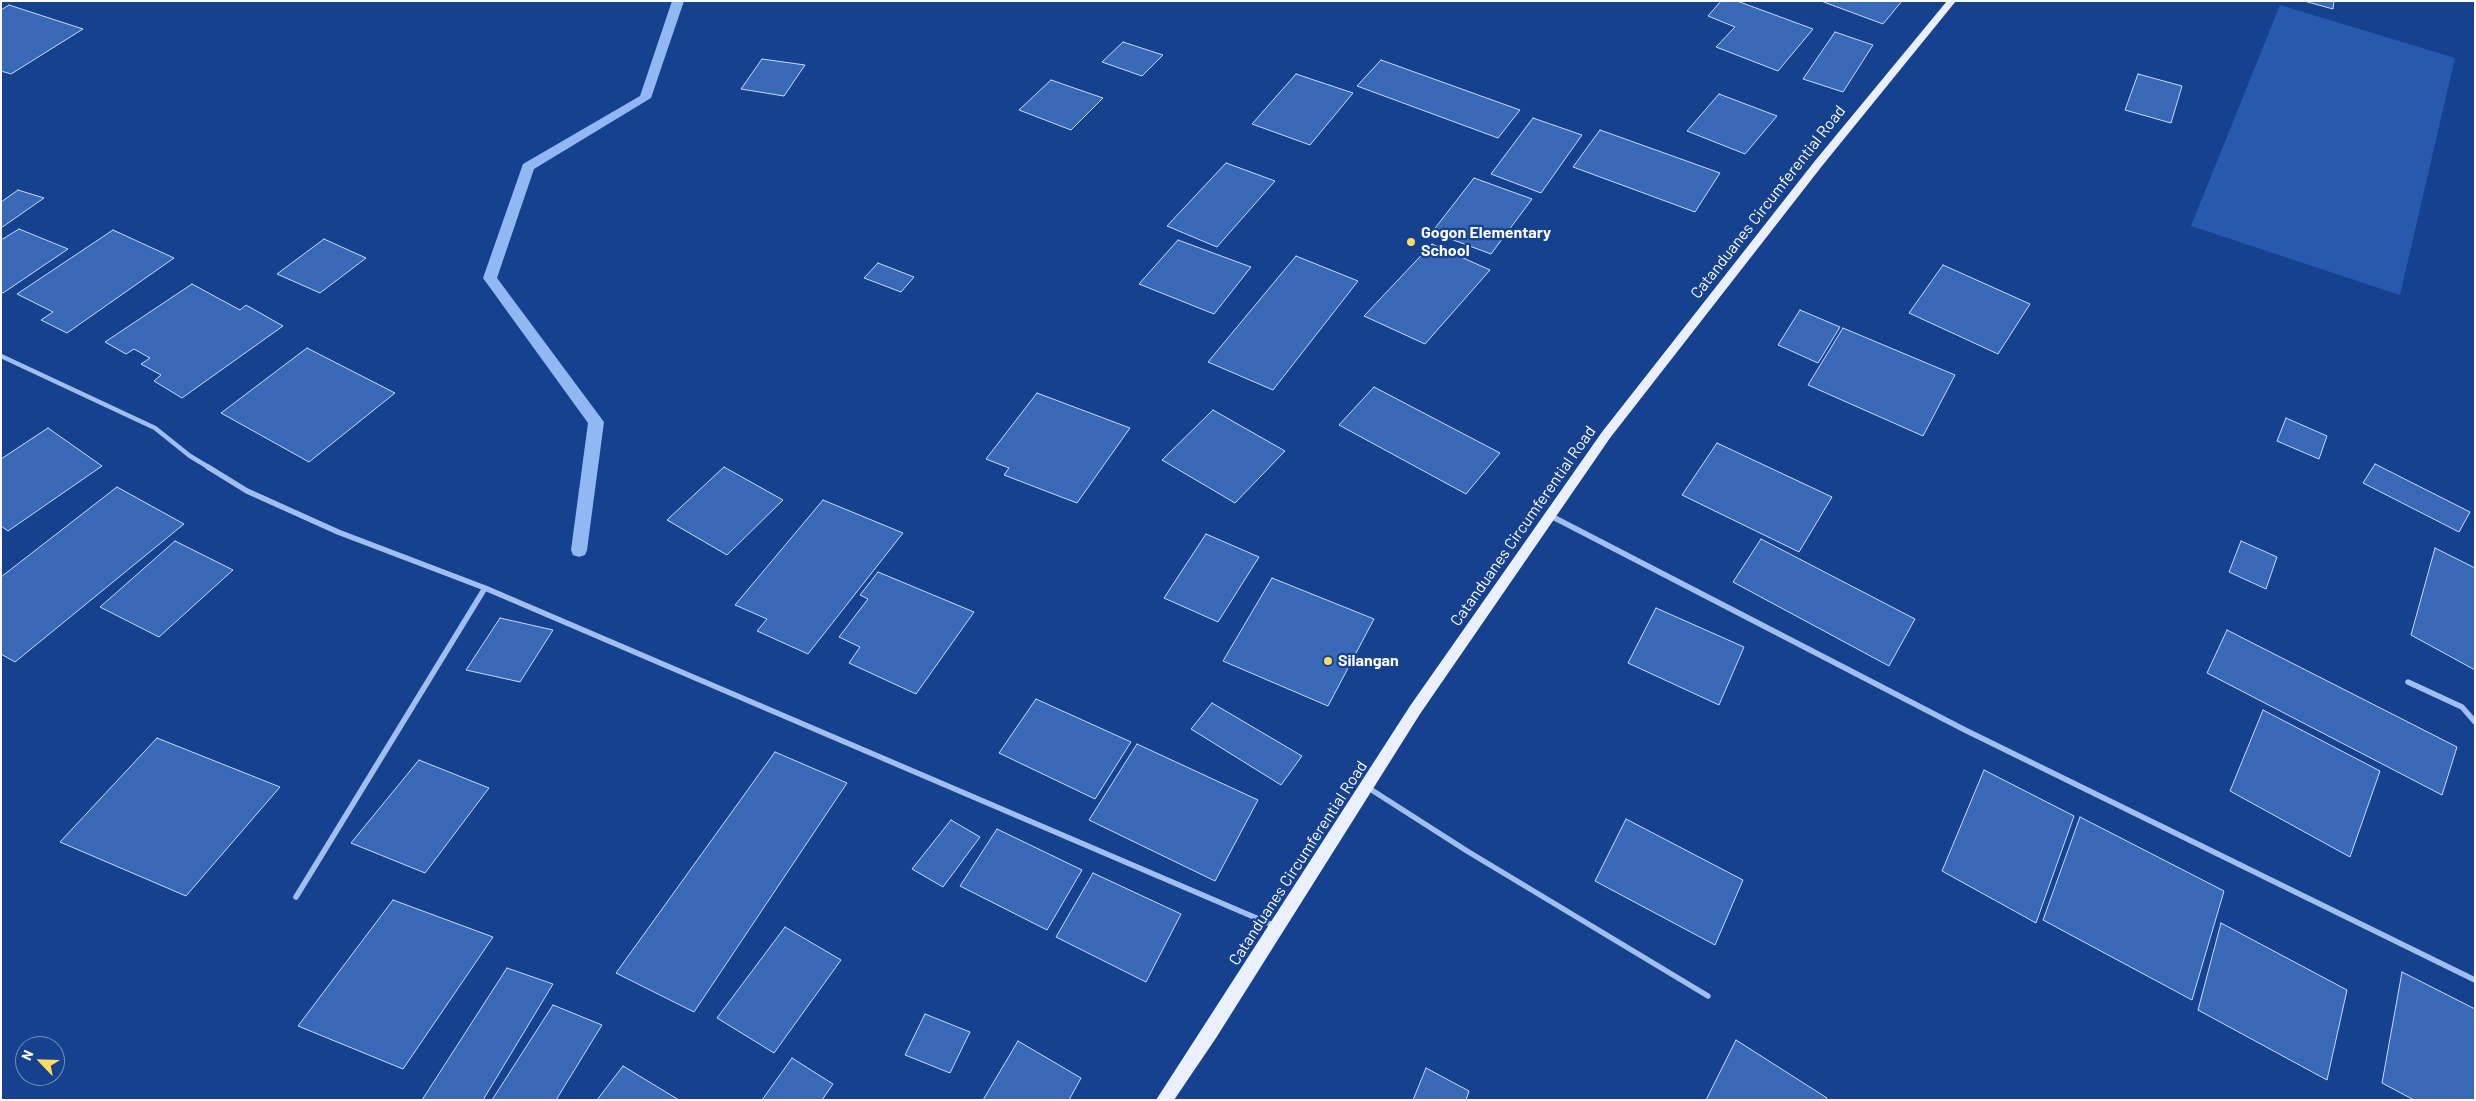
<!DOCTYPE html>
<html>
<head>
<meta charset="utf-8">
<style>
  body { margin:0 }
  #map { position:relative; width:2476px; height:1101px; overflow:hidden; background:#15418f; font-family:Barlow,sans-serif }
  canvas { display:block }
  .frame { position:absolute; inset:0; border:2px solid #fff; pointer-events:none }
  .north { position:absolute; left:15px; top:1036px; width:50px; height:50px; box-sizing:border-box; background:#15418f; border:1px solid #738dbc; border-radius:50%; rotate:294deg; font-size:14px; font-weight:700; line-height:20px; text-align:center; color:#fff }
  .north::after { content:''; display:block; margin:auto; width:18px; height:22px; background:#ffdc60; clip-path:polygon(50% 0,100% 100%,50% 72%,0 100%) }
</style>
</head>
<body>
<div id="map">
<canvas width="2476" height="1101"></canvas>
<div class="frame"></div>
<div class="north">N</div>
</div>
<script>
const ctx = document.querySelector('canvas').getContext('2d');
ctx.lineJoin = 'round';
function paint(path, color) {
  ctx.fillStyle = color;
  ctx.fill(path, 'evenodd');
}
function shape(rows) {
  const path = new Path2D();
  for (const r of rows) {
    path.moveTo(r[0], r[1]);
    for (let i = 2; i < r.length; i += 2) path.lineTo(r[i], r[i + 1]);
  }
  return path;
}
function trace(path, color, width, dash) {
  ctx.strokeStyle = color;
  ctx.lineWidth = width;
  ctx.lineCap = dash ? 'butt' : 'round';
  ctx.setLineDash(dash || []);
  ctx.stroke(path);
}
function drawText(font, color, halo, rows, align = 'center') {
  ctx.font = font + ' Barlow,sans-serif';
  ctx.lineWidth = 4.5;
  ctx.setLineDash([]);
  ctx.textBaseline = 'middle';
  ctx.strokeStyle = halo;
  ctx.fillStyle = color;
  for (const [text, x, y, turn = 0] of rows) {
    ctx.save();
    ctx.translate(x, y);
    ctx.rotate((+turn || 0) * Math.PI / 180);
    ctx.textAlign = isNaN(turn) ? turn : align;
    if (halo) ctx.strokeText(text, 0, 0);
    ctx.fillText(text, 0, 0);
    ctx.restore();
  }
}
paint(shape([
  [2280,5,2455,58,2400,295,2191,226]
]), '#275aae');
paint(shape([
  [672,1,684,1,651,98,534,169,497,278,604,422,587,550,585,555,579,557,573,555,571,550,588,423,483,278,523,164,640,96,672,1]
]), '#92b8f3');
const building = shape([
  [1721,1,1737,1,1813,29,1778,71,1716,47,1735,27,1708,16,1721,1],
  [1821,1,1902,1,1883,24,1821,1],
  [2304,1,2334,1,2333,9,2304,1],
  [9,5,83,29,11,74,1,71,1,10,9,5],
  [1835,32,1873,45,1843,92,1803,79,1835,32],
  [1123,42,1163,55,1142,76,1102,62,1123,42],
  [762,59,805,65,784,96,741,89,762,59],
  [1381,60,1520,110,1498,138,1357,86,1381,60],
  [1296,74,1353,93,1310,145,1252,124,1296,74],
  [2138,74,2182,86,2171,123,2125,110,2138,74],
  [1051,80,1103,98,1071,130,1019,110,1051,80],
  [1719,94,1777,116,1745,154,1687,131,1719,94],
  [1533,118,1582,135,1541,193,1491,174,1533,118],
  [1600,130,1720,173,1695,212,1573,167,1600,130],
  [1226,163,1275,181,1217,247,1167,226,1226,163],
  [1474,178,1532,199,1491,254,1432,232,1474,178],
  [18,190,44,198,1,228,1,202,18,190],
  [19,229,68,249,3,293,1,292,1,240,19,229],
  [113,230,174,258,67,333,41,320,53,312,17,294,113,230],
  [324,239,366,258,320,293,277,274,324,239],
  [1178,240,1251,267,1214,314,1139,284,1178,240],
  [1432,244,1490,270,1425,344,1364,316,1432,244],
  [1296,256,1358,281,1273,390,1208,362,1296,256],
  [878,263,914,277,901,292,864,278,878,263],
  [1943,265,2030,304,1998,354,1909,313,1943,265],
  [192,284,240,310,246,305,283,326,182,398,154,381,161,375,141,364,150,358,134,349,126,354,105,342,192,284],
  [1800,310,1840,327,1818,363,1778,345,1800,310],
  [1843,328,1955,375,1923,436,1808,385,1843,328],
  [307,348,395,393,309,462,221,413,307,348],
  [1374,387,1500,453,1466,494,1339,425,1374,387],
  [1037,393,1130,428,1077,503,1004,475,1009,468,986,459,1037,393],
  [1213,410,1285,451,1235,503,1162,460,1213,410],
  [2286,418,2327,436,2319,459,2277,441,2286,418],
  [48,428,102,466,8,531,1,526,1,459,48,428],
  [1717,443,1832,497,1799,552,1682,495,1717,443],
  [2375,464,2470,512,2459,532,2363,483,2375,464],
  [724,467,783,500,727,555,667,520,724,467],
  [117,487,184,524,15,662,1,654,1,577,117,487],
  [823,500,903,533,808,654,757,631,767,619,735,605,823,500],
  [1206,534,1259,557,1218,622,1164,598,1206,534],
  [1761,539,1915,619,1889,666,1733,582,1761,539],
  [175,541,233,570,159,637,100,607,175,541],
  [2241,541,2277,557,2266,589,2229,572,2241,541],
  [2435,548,2475,568,2475,670,2411,635,2435,548],
  [878,572,974,612,916,694,849,663,860,647,839,637,868,599,860,595,878,572],
  [1272,578,1374,619,1328,706,1223,661,1272,578],
  [1656,608,1744,647,1719,705,1628,663,1656,608],
  [500,618,553,630,520,682,466,670,500,618],
  [2227,630,2457,747,2442,795,2207,673,2227,630],
  [1036,699,1131,742,1095,799,999,753,1036,699],
  [1212,703,1302,756,1281,785,1191,729,1212,703],
  [2263,710,2380,771,2350,857,2230,791,2263,710],
  [157,738,280,787,186,896,60,842,157,738],
  [1137,744,1258,800,1215,881,1089,820,1137,744],
  [775,752,847,783,694,1012,616,973,775,752],
  [419,760,489,788,425,873,351,843,419,760],
  [1984,770,2074,816,2036,923,1942,871,1984,770],
  [2080,817,2224,891,2192,1000,2043,920,2080,817],
  [1626,819,1743,880,1715,945,1595,881,1626,819],
  [951,820,980,837,943,887,912,869,951,820],
  [997,829,1082,870,1047,930,960,886,997,829],
  [1093,873,1181,914,1146,982,1056,937,1093,873],
  [393,900,493,937,403,1069,298,1026,393,900],
  [2221,923,2347,990,2327,1080,2198,1010,2221,923],
  [785,927,841,960,774,1053,717,1018,785,927],
  [507,968,553,984,483,1100,422,1100,507,968],
  [2402,972,2475,1009,2475,1100,2414,1100,2382,1083,2402,972],
  [553,1005,602,1025,556,1100,492,1100,553,1005],
  [925,1014,970,1032,950,1073,905,1055,925,1014],
  [1736,1040,1827,1098,1826,1100,1706,1100,1736,1040],
  [1018,1041,1081,1078,1069,1100,983,1100,1018,1041],
  [792,1058,833,1084,822,1100,762,1100,792,1058],
  [623,1066,679,1100,597,1100,623,1066],
  [1426,1068,1469,1091,1466,1100,1413,1100,1426,1068]
]);
paint(building, '#3968b6');
trace(building, '#c7dbfc', 1);
trace(shape([
  [1,356,155,428,190,456,210,468]
]), '#a0bff0', 4.5);
trace(shape([
  [208,467,247,491,338,532,485,588,1275,926],
  [1551,516,1965,730,2475,980],
  [2408,682,2462,707,2475,722],
  [1367,787,1467,851,1708,996],
  [296,897,485,588]
]), '#a0bff0', 5.5);
paint(shape([
  [1947,1,1956,1,1822,166,1610,438,1420,714,1216,1038,1174,1100,1156,1100,1410,706,1602,432,1814,162,1947,1]
]), '#eaf0ff');
for (const [x, y, r, color] of [
  [1411,242,5,"#ffdc60"],
  [1328,661,5,"#ffdc60"]
]) {
  const dot = new Path2D();
  dot.arc(x, y, r, 0, 2 * Math.PI);
  ctx.fillStyle = color;
  ctx.fill(dot);
  trace(dot, '#15418f', 2);
}
drawText('16px', '#fff', '#15418f', [
  ["Catanduanes Circumferential Road",1768,202,-52],
  ["Catanduanes Circumferential Road",1523,526,-55],
  ["Catanduanes Circumferential Road",1298,863,-57]
]);
drawText('bold 16px', '#fff', '#15418f', [
  ["Gogon Elementary",1421,233],
  ["School",1421,251],
  ["Silangan",1338,661]
], 'left');
</script>
</body>
</html>
